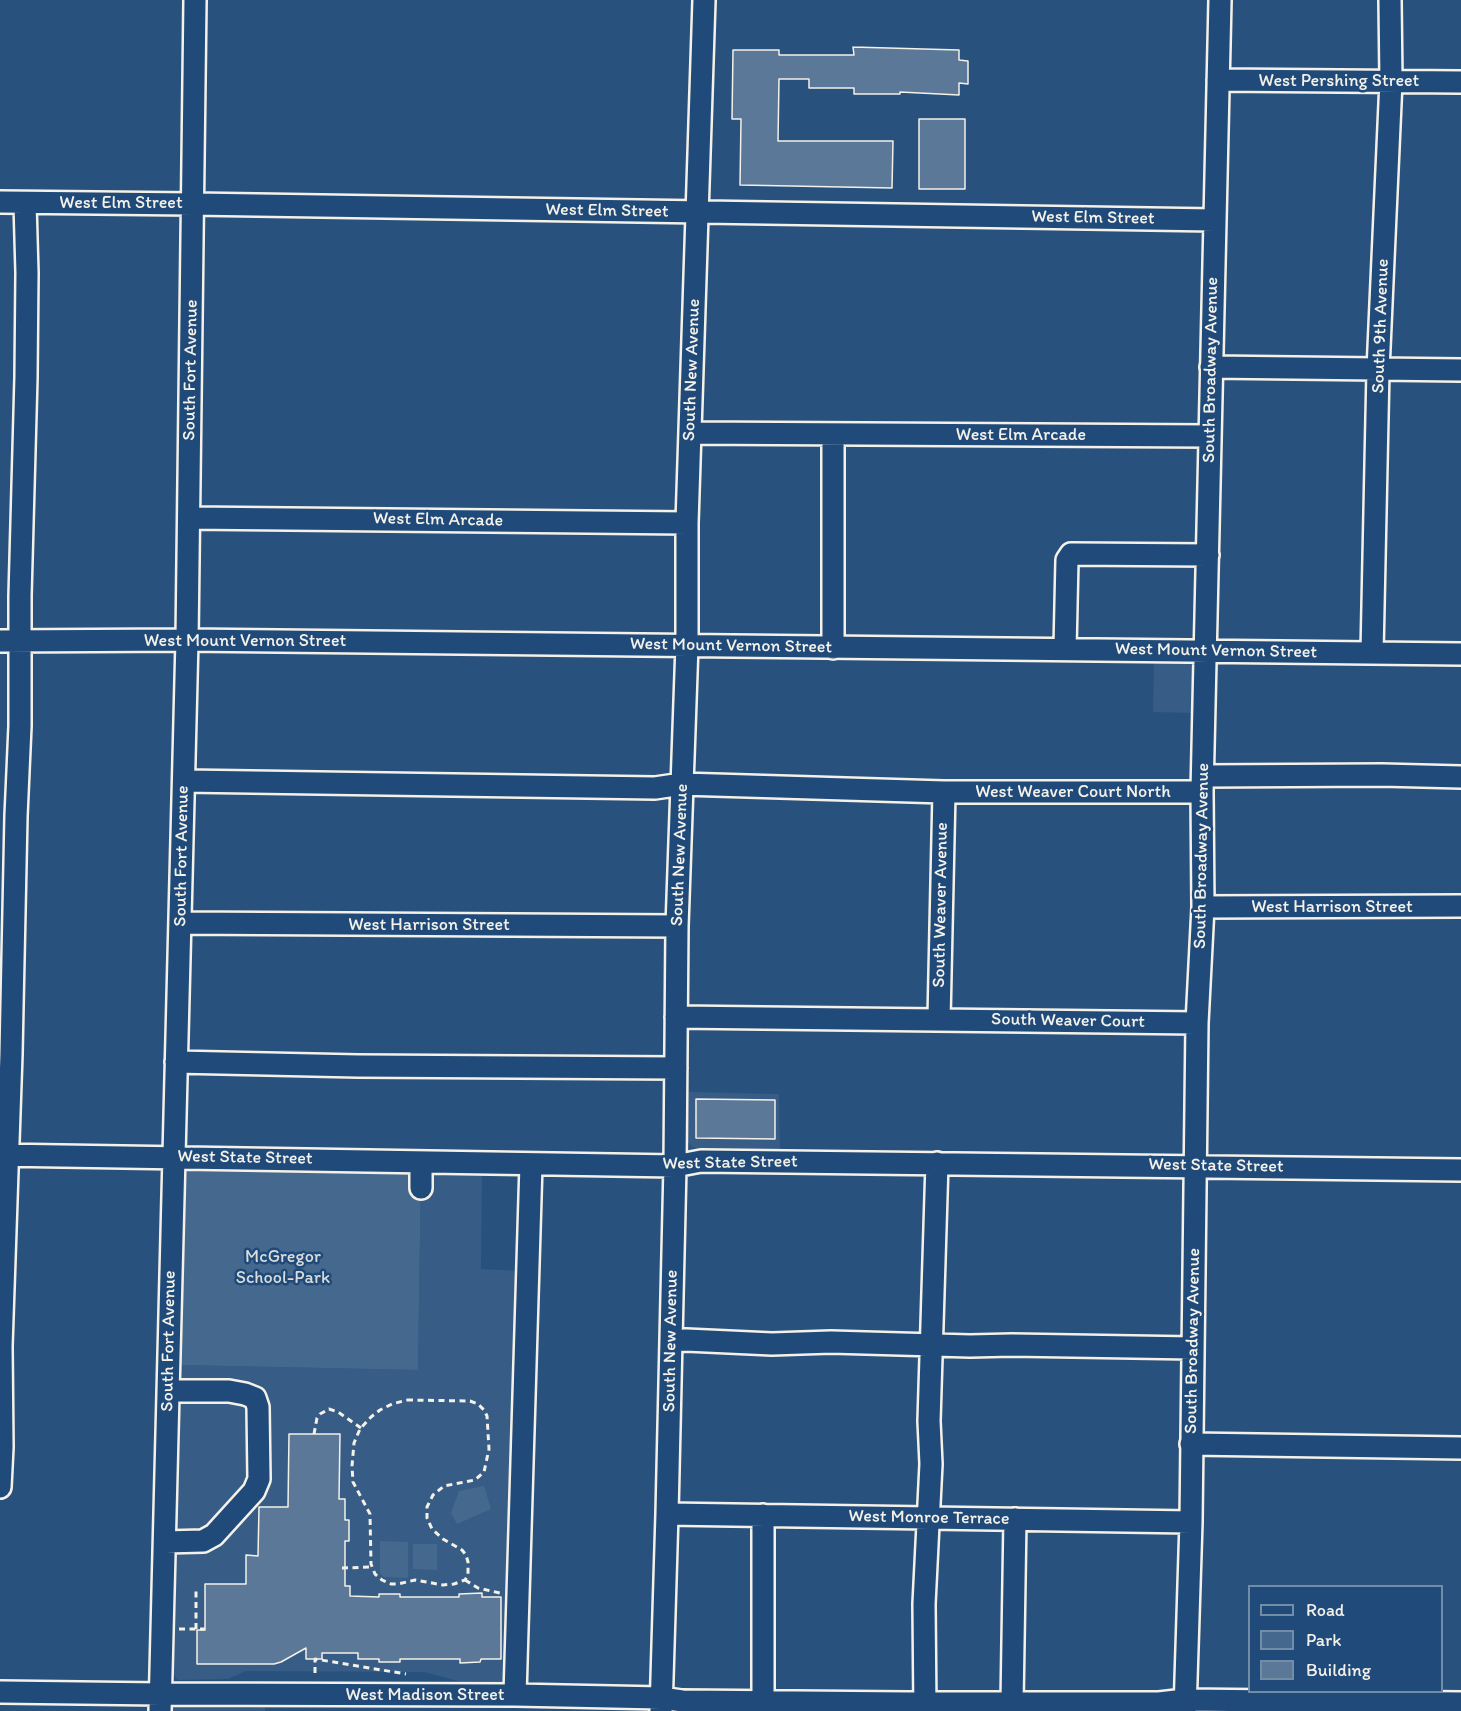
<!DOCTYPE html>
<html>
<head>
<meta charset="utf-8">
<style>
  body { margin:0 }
  #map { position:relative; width:1461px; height:1711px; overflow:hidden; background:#28517e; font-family:Itim,sans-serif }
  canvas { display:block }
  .legend { position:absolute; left:1248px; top:1585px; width:195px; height:108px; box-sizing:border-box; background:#1f4a7a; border:2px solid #748da6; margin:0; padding:8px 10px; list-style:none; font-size:18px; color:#f4f1e8 }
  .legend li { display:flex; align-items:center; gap:12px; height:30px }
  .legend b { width:30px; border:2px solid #748da6 }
</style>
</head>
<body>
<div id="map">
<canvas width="1461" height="1711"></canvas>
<ul class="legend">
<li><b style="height:8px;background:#1f4a7a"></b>Road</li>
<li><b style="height:16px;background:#45688e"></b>Park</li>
<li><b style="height:16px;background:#5b7899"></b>Building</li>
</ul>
</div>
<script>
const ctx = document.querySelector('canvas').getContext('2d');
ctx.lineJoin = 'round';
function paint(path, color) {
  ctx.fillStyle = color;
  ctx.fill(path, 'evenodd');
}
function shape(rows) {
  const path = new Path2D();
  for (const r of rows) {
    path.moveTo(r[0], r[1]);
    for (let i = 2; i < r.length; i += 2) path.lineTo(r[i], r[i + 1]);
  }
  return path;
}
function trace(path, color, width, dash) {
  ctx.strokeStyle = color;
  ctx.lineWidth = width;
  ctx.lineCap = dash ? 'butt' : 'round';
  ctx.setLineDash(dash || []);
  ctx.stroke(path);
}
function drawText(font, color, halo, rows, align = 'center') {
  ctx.font = font + ' Itim,sans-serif';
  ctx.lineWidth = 5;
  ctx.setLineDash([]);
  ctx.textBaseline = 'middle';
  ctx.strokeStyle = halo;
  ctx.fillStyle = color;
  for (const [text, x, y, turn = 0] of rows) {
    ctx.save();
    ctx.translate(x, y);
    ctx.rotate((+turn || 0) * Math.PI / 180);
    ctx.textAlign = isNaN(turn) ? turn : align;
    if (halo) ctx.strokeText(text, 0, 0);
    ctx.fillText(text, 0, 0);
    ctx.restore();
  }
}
paint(shape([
  [1154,661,1184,661,1190,664,1194,669,1195,674,1194,713,1153,712],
  [689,1092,779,1094,780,1151,700,1149,692,1147,687,1141],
  [421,1171,482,1171,481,1269,523,1271,511,1682,465,1683,425,1672,246,1671,228,1679,178,1680,174,1675,173,1669,181,1365,418,1370],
  [265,1702,265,1711,170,1711,175,1703]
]), '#375d86');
paint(shape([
  [197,1168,421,1171,418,1370,181,1365,185,1176,187,1171],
  [484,1486,491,1509,457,1524,451,1513,459,1491],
  [380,1541,408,1542,408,1578,384,1577,380,1573],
  [413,1544,437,1544,437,1570,413,1569]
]), '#45688e');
const building = shape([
  [853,47,959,50,959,60,968,61,968,84,959,83,959,95,900,92,900,94,854,94,854,88,809,88,809,79,779,79,778,141,893,141,892,188,740,185,741,119,732,119,733,50,779,50,779,55,854,55,853,47],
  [919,119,965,119,965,189,919,189,919,119],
  [696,1099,775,1100,775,1139,696,1138,696,1099],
  [289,1434,340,1434,339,1499,345,1499,345,1520,349,1520,349,1541,345,1541,345,1586,350,1586,350,1596,379,1597,379,1594,400,1594,400,1597,459,1597,459,1594,482,1593,482,1597,501,1597,501,1659,481,1659,480,1662,460,1663,460,1659,400,1659,400,1662,379,1662,379,1659,358,1659,358,1653,322,1653,322,1659,306,1659,306,1648,281,1662,274,1664,197,1664,197,1630,205,1630,205,1584,246,1584,246,1555,258,1556,259,1507,288,1507,289,1434]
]);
paint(building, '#5b7899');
trace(building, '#f4f1e8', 1.5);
const minor = shape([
  [1218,80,1461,82],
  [0,202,193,204,1214,220],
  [1211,367,1461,370],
  [690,433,1209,436],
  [189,518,687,523],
  [0,641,187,640,1461,654],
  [833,648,833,434],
  [1065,649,1067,560,1071,554,1208,555],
  [1372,653,1378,370,1391,81,1390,0],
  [1203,776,1382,775,1461,777],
  [184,781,655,788,682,784,944,792,1202,792],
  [1203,907,1461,906],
  [180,923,677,926],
  [676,1017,1197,1023],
  [939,1019,944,792],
  [176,1062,358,1066,676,1068],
  [0,1155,675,1166,701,1161,1461,1170],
  [421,1188,421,1162],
  [671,1341,686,1340,772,1344,831,1342,970,1346,1012,1345,1193,1348],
  [1191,1444,1461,1448],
  [0,1487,2,1447,1,1346,11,1054,16,816,20,726,20,596,26,377,27,273,25,203],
  [667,1514,1191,1522],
  [763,1515,763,1702],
  [165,1542,203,1541,214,1535,254,1491,259,1479,258,1407,255,1398,245,1394,229,1391,168,1391],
  [0,1692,161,1694,515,1695,661,1698,682,1701,908,1703,1159,1703,1185,1700,1461,1703],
  [515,1695,531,1164],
  [1012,1703,1015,1519],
  [160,1711,187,640,195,0],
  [661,1711,667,1514,675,1166,677,926,687,645,687,523,704,0],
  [925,1711,924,1604,931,1464,929,1421,937,1163],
  [1185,1711,1191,1522,1197,1023,1203,907,1202,792,1220,0]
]);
trace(minor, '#f4f1e8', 26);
trace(shape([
  [407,1400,470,1401,478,1404,484,1410,487,1416,489,1449,484,1472,475,1480,444,1486,433,1495,427,1507,427,1518,432,1529,443,1539,462,1550,466,1555,468,1562,468,1575,465,1580,454,1584,443,1585,415,1580,398,1584,391,1584,382,1580,375,1574,371,1564,370,1514,353,1482,352,1466,354,1443,360,1429,371,1417,380,1410,392,1404,407,1400],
  [314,1434,317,1418,320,1414,329,1409,338,1412,361,1428],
  [342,1568,372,1567],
  [465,1580,478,1588,500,1593],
  [179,1629,205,1629],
  [196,1629,196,1590],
  [315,1673,315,1659,406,1674]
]), '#f4f1e8', 3, [6, 4.5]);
trace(minor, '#1f4a7a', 21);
drawText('18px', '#f4f1e8', '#1f4a7a', [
  ["West Pershing Street",1339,81],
  ["West Elm Street",121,203],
  ["West Elm Street",607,211,1],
  ["West Elm Street",1093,218,1],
  ["South 9th Avenue",1381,326,-88],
  ["South Fort Avenue",191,370,-89],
  ["South New Avenue",692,370,-88],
  ["South Broadway Avenue",1211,370,-89],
  ["West Elm Arcade",1021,435],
  ["West Elm Arcade",438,520,1],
  ["West Mount Vernon Street",245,641],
  ["West Mount Vernon Street",731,646,1],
  ["West Mount Vernon Street",1216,651,1],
  ["West Weaver Court North",1073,792],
  ["South New Avenue",680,855,-88],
  ["South Fort Avenue",182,856,-89],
  ["South Broadway Avenue",1202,856,-89],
  ["South Weaver Avenue",941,905,-89],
  ["West Harrison Street",1332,907],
  ["West Harrison Street",429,925],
  ["South Weaver Court",1068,1021,1],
  ["West State Street",245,1158,1],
  ["West State Street",730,1163,-1],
  ["West State Street",1216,1166,1],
  ["South Fort Avenue",169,1341,-89],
  ["South New Avenue",671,1341,-89],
  ["South Broadway Avenue",1193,1341,-89],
  ["West Monroe Terrace",929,1518,1],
  ["West Madison Street",425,1695]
]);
drawText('18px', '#dadcda', '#1f4a7a', [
  ["McGregor",283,1257],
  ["School-Park",283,1278]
]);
</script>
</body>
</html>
